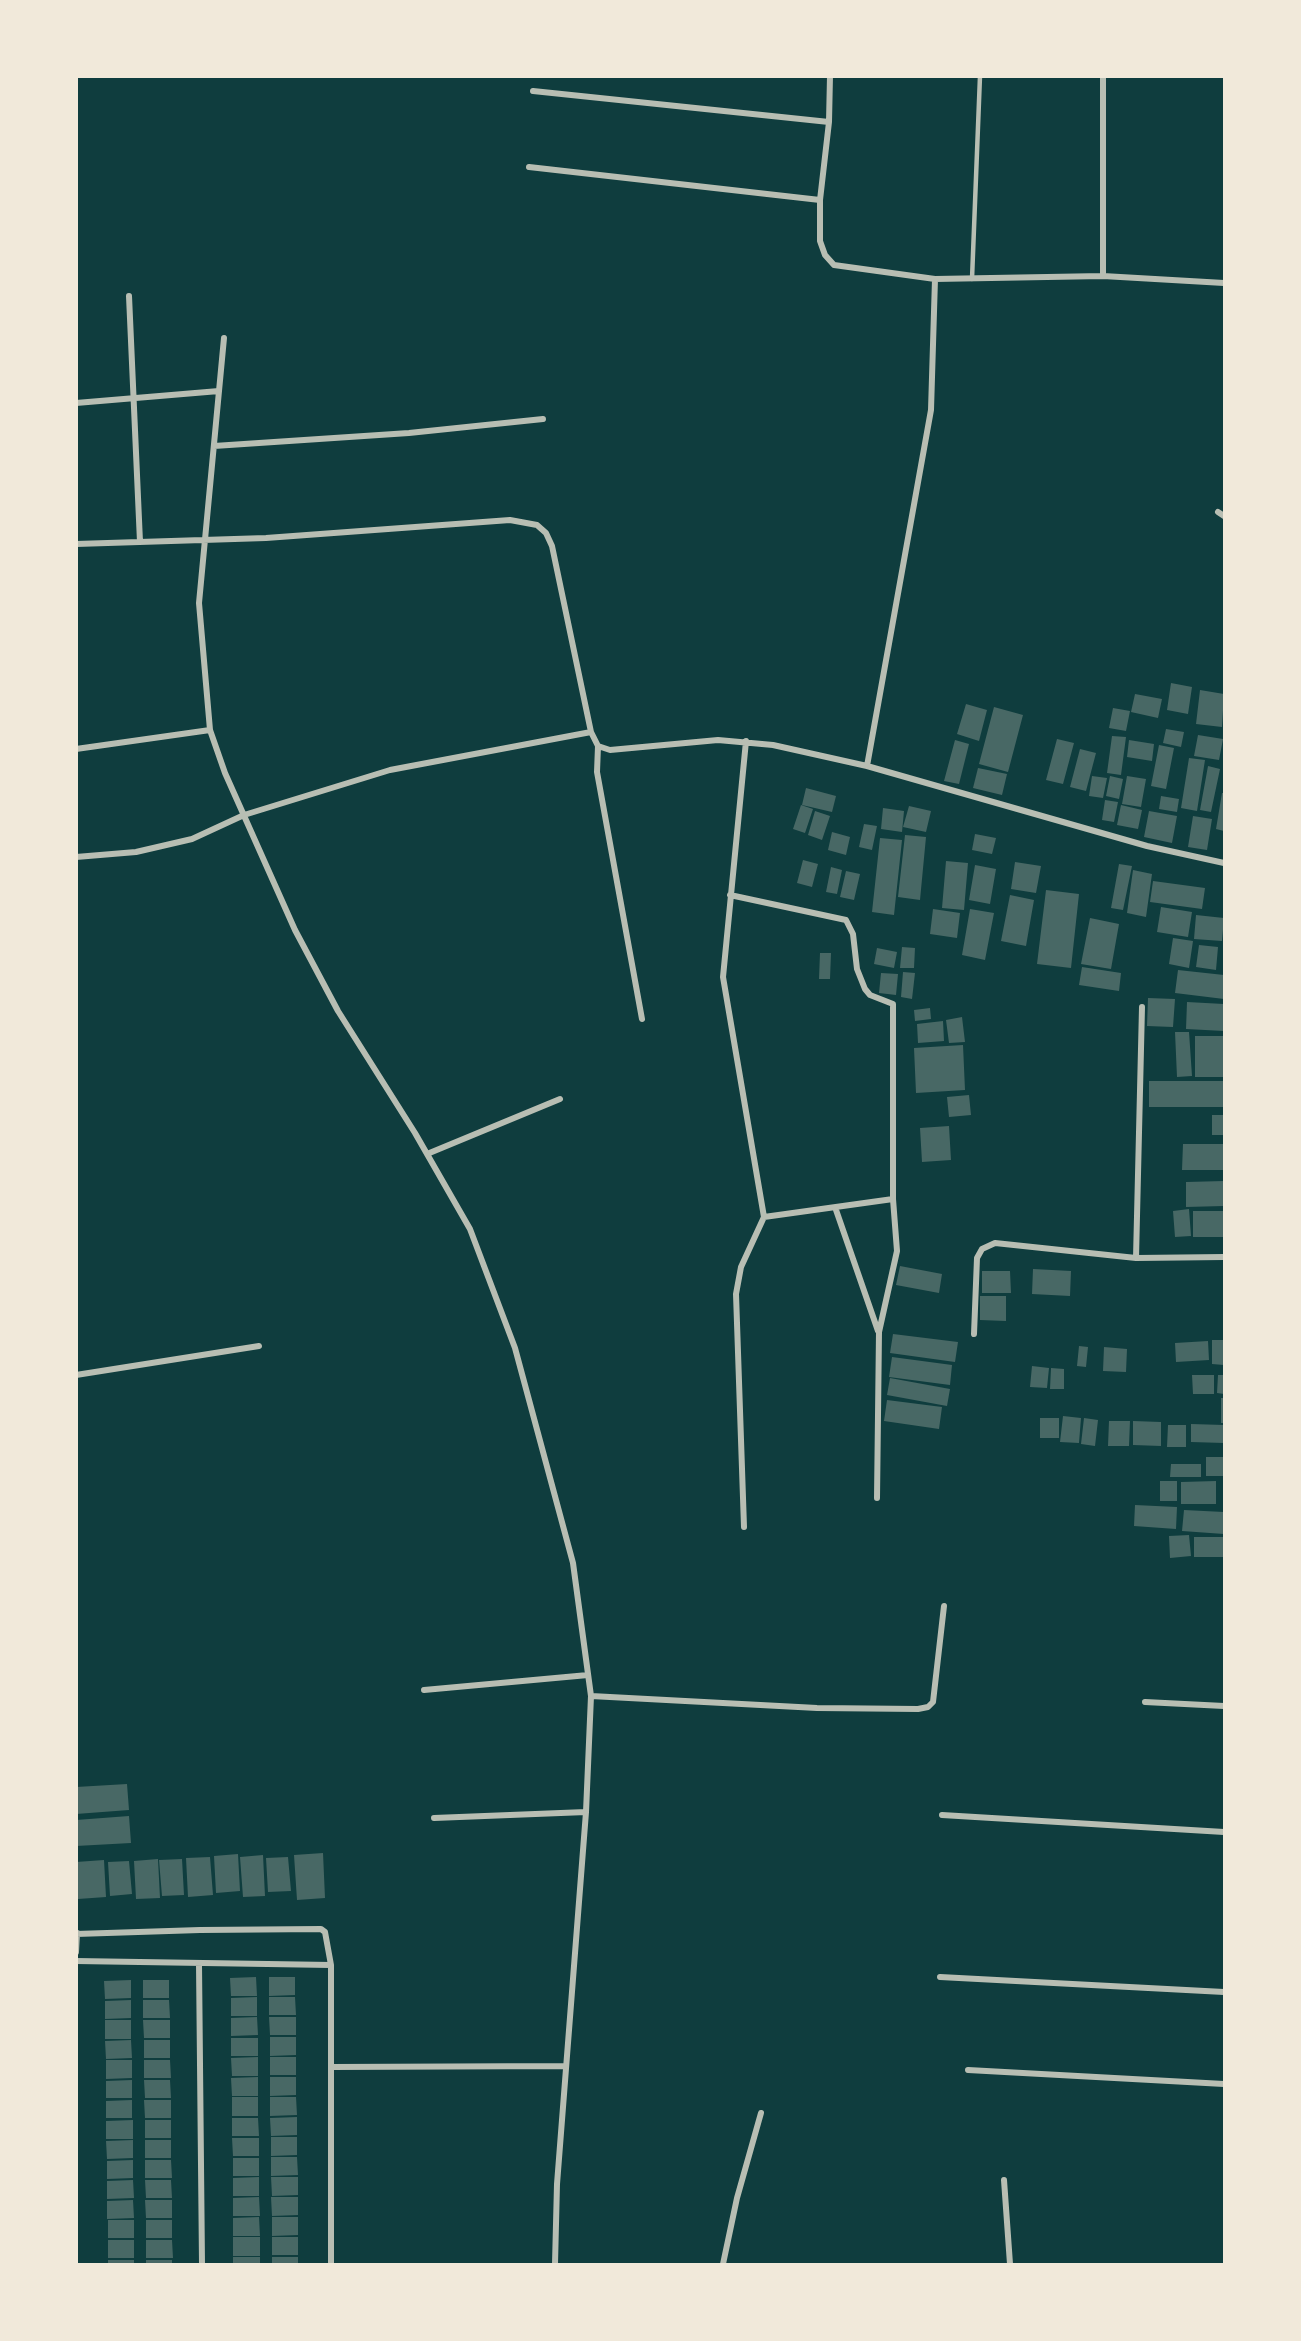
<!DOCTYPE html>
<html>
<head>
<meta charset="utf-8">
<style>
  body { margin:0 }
  #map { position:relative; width:1301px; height:2341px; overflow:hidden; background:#0f3d3e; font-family:Karla,sans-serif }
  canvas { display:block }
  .frame { position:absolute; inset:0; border:78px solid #f1e9da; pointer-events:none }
</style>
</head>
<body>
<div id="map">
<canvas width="1301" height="2341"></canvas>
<div class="frame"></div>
</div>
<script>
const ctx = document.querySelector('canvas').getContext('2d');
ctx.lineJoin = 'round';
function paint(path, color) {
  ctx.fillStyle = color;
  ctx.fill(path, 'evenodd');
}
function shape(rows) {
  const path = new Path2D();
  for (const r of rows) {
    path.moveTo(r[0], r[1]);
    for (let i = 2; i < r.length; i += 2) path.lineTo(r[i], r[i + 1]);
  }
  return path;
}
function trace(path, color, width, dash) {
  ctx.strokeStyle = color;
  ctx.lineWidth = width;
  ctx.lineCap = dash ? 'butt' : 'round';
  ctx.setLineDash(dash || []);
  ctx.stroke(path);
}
paint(shape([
  [1171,683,1192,687,1188,714,1167,710],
  [1200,690,1224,694,1222,727,1196,724],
  [1135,694,1162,699,1158,718,1131,712],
  [966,704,987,710,979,741,957,734],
  [994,707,1023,715,1008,772,979,764],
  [1113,708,1130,711,1126,731,1109,728],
  [1166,729,1184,732,1181,747,1163,743],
  [1198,735,1223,739,1219,760,1194,756],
  [1112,736,1126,737,1121,775,1107,773],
  [1057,739,1074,743,1063,784,1046,780],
  [955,740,969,744,959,784,944,781],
  [1129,740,1154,744,1152,761,1127,757],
  [1159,745,1174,748,1166,789,1151,786],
  [1080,749,1096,753,1086,791,1070,787],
  [1189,758,1205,760,1197,811,1181,808],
  [1208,766,1220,769,1211,812,1200,810],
  [978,768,1007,774,1002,795,973,788],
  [1092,776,1107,778,1103,798,1089,796],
  [1110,776,1123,779,1119,799,1106,796],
  [1127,776,1146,779,1141,807,1122,804],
  [806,788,836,796,832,812,802,805],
  [1222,793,1224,793,1224,831,1216,829],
  [1161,796,1179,799,1177,812,1159,809],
  [1105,800,1118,802,1114,822,1102,820],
  [801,805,813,809,805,833,793,829],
  [1121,805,1142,810,1138,829,1117,825],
  [909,806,931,811,926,832,903,827],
  [883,808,904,811,902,832,881,829],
  [815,811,830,816,822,840,808,835],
  [1149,811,1177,816,1172,843,1144,837],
  [1193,816,1212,819,1207,850,1188,847],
  [864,824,877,826,872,850,859,847],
  [832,832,850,837,846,855,828,850],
  [975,834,996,838,992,854,972,850],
  [905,835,926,837,920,900,898,897],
  [880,838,902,840,894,915,872,912],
  [803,860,818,864,812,887,797,883],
  [946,861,968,863,964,910,942,908],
  [1015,862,1041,866,1036,893,1011,889],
  [1119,864,1132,866,1123,910,1111,908],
  [975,865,996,869,990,904,969,900],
  [831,867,842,870,837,894,826,892],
  [1133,870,1152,874,1146,917,1127,913],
  [846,871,860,874,854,900,840,897],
  [1153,881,1205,888,1202,909,1150,902],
  [1046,890,1079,894,1071,968,1037,964],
  [1010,895,1034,900,1026,946,1001,941],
  [1161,907,1192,912,1188,937,1157,932],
  [933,909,960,913,957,938,930,934],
  [970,909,994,913,985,960,962,955],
  [1196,915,1224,918,1222,941,1194,939],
  [1090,918,1119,924,1111,969,1081,964],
  [1173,938,1193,941,1189,968,1169,964],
  [1199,945,1218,947,1216,970,1196,967],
  [902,947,915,948,914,968,900,968],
  [877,948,897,952,894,968,874,964],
  [820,953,831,953,830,979,819,979],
  [1082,967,1121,973,1119,991,1079,985],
  [1178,970,1224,975,1224,999,1175,993],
  [903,972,915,973,912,999,901,997],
  [881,973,898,974,896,995,879,993],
  [1148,998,1175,999,1173,1027,1147,1026],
  [1187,1002,1224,1004,1224,1031,1186,1029],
  [930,1008,931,1019,915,1021,914,1010],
  [962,1017,965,1042,949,1043,946,1020],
  [943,1021,944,1041,918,1043,917,1024],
  [1175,1032,1189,1032,1192,1076,1177,1077],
  [1195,1036,1224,1036,1224,1077,1195,1077],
  [963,1045,965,1090,916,1093,914,1048],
  [1149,1081,1224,1081,1224,1107,1149,1107],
  [969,1095,971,1115,949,1117,947,1097],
  [1212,1115,1224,1115,1224,1135,1212,1135],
  [949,1126,951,1160,922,1162,920,1128],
  [1183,1144,1224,1144,1224,1170,1182,1170],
  [1224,1181,1224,1206,1186,1207,1186,1182],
  [1189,1209,1191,1236,1175,1237,1173,1211],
  [1193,1211,1224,1211,1224,1237,1193,1237],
  [900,1266,942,1274,939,1293,896,1285],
  [1033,1269,1071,1271,1070,1296,1032,1294],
  [982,1271,1010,1271,1011,1293,982,1293],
  [980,1296,1006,1296,1006,1321,980,1320],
  [893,1334,958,1342,955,1362,890,1353],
  [1212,1340,1224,1340,1224,1365,1212,1364],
  [1208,1341,1209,1360,1176,1362,1175,1343],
  [1079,1346,1088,1347,1086,1367,1077,1366],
  [1104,1347,1127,1349,1126,1372,1103,1371],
  [892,1357,952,1365,950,1385,889,1377],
  [1032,1366,1049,1368,1047,1388,1030,1387],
  [1051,1368,1064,1369,1064,1389,1050,1389],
  [1192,1375,1214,1375,1214,1394,1193,1394],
  [1218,1375,1224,1375,1224,1394,1217,1393],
  [890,1378,950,1389,947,1406,887,1395],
  [1221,1398,1224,1398,1224,1423,1221,1423],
  [887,1400,942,1407,939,1429,884,1421],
  [1063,1416,1081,1418,1079,1443,1060,1442],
  [1040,1418,1059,1418,1059,1438,1040,1438],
  [1084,1418,1098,1420,1095,1446,1081,1444],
  [1109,1421,1130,1421,1129,1446,1108,1446],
  [1133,1421,1161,1422,1161,1446,1133,1445],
  [1191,1424,1224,1425,1224,1443,1191,1442],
  [1168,1425,1186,1425,1186,1447,1167,1447],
  [1206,1457,1224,1457,1224,1476,1206,1476],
  [1171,1464,1201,1464,1201,1477,1170,1477],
  [1160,1481,1177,1481,1177,1501,1160,1501],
  [1216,1481,1216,1504,1181,1504,1181,1482],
  [1135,1505,1177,1507,1176,1529,1134,1526],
  [1184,1510,1224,1512,1224,1534,1182,1531],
  [1189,1535,1191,1556,1170,1558,1169,1536],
  [1194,1537,1224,1537,1224,1557,1194,1557],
  [127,1784,129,1810,76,1814,76,1787],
  [129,1816,131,1843,76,1846,76,1820],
  [323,1853,325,1898,297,1900,294,1855],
  [238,1854,240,1891,216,1893,214,1856],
  [263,1855,265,1896,243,1897,240,1857],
  [210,1857,213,1895,188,1897,186,1858],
  [288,1857,291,1891,268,1892,266,1858],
  [158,1859,160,1898,136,1899,134,1861],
  [182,1859,184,1895,162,1896,159,1860],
  [104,1860,106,1897,78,1899,76,1862],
  [129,1861,132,1894,110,1896,108,1862],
  [256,1977,257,1996,231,1996,230,1978],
  [269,1977,295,1977,295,1995,269,1996],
  [131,1980,131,1998,105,1999,104,1981],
  [143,1980,169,1980,169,1998,143,1998],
  [257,1997,257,2016,231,2016,231,1998],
  [269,1997,295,1997,296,2015,269,2015],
  [131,2000,131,2018,105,2019,105,2001],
  [143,2000,169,2000,170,2018,143,2018],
  [257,2017,258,2035,231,2036,231,2018],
  [269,2017,296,2017,296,2035,270,2035],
  [105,2020,131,2020,131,2039,105,2039],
  [143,2020,170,2020,170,2038,144,2038],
  [270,2037,296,2037,296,2055,270,2056],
  [231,2038,258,2038,258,2056,231,2056],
  [131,2040,132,2058,106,2059,105,2041],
  [144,2040,170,2040,170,2058,144,2058],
  [258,2057,258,2076,232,2076,231,2058],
  [270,2057,296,2057,296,2075,270,2075],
  [106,2060,132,2060,132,2078,106,2079],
  [144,2060,170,2060,171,2078,144,2078],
  [258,2077,258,2096,232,2096,231,2078],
  [270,2077,296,2077,296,2095,270,2096],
  [132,2080,132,2098,106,2098,106,2081],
  [144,2080,170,2080,171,2098,145,2098],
  [232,2097,258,2097,258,2116,232,2116],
  [270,2097,296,2097,297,2115,270,2116],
  [132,2100,132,2118,106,2118,106,2101],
  [144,2100,171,2100,171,2118,145,2118],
  [297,2117,297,2135,271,2136,270,2118],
  [232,2118,258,2118,259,2136,232,2136],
  [133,2120,133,2139,106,2139,106,2121],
  [145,2120,171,2120,171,2138,145,2138],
  [271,2137,297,2137,297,2155,271,2156],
  [232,2138,259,2138,259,2156,233,2156],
  [133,2140,133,2158,107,2159,106,2141],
  [145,2140,171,2140,171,2158,145,2158],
  [271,2157,297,2157,298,2175,271,2176],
  [233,2158,259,2158,259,2176,233,2176],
  [133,2160,133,2178,107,2179,107,2161],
  [145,2160,171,2160,172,2178,145,2178],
  [259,2177,259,2196,233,2196,233,2178],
  [271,2177,298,2177,298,2195,272,2196],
  [133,2180,134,2198,107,2199,107,2181],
  [145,2180,171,2180,172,2198,146,2198],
  [259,2197,260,2216,233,2216,233,2198],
  [271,2197,298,2197,298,2215,272,2216],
  [133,2200,134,2218,107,2219,107,2201],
  [145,2200,172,2200,172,2218,146,2218],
  [259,2217,260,2236,233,2236,233,2218],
  [272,2217,298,2217,298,2235,272,2236],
  [108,2220,134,2220,134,2238,108,2238],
  [146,2220,172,2220,172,2238,146,2238],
  [233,2237,260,2237,260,2256,233,2256],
  [272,2237,298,2237,298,2255,272,2255],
  [108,2240,134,2240,134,2258,108,2258],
  [146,2240,172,2240,173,2258,146,2258],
  [233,2257,260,2257,260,2264,233,2264],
  [272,2257,298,2257,298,2264,272,2264],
  [108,2260,134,2260,134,2264,108,2264],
  [146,2260,172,2260,172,2264,146,2264]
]), '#486865');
trace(shape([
  [972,279,980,76]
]), '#b8beb3', 4.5);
trace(shape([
  [830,76,829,122,820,200,820,241,825,255,834,265,935,279,1103,276,1224,283],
  [1103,76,1103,276],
  [533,91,829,122],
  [529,167,820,200],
  [129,296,140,542],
  [224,338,199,603,210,730,225,773,295,930,338,1011,415,1133,470,1229,515,1348,573,1563,591,1696,586,1812,557,2184,555,2264],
  [76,403,219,391],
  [214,446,409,433,543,419],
  [1218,512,1224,516],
  [76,544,266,538,510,520,537,525,546,533,552,546,591,732,598,746,610,750,718,740,773,745,867,766,1147,846,1224,863],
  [598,746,597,772,642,1019],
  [76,749,210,730],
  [867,766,931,410,935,279],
  [76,857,136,852,192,839,244,815,390,770,591,732],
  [730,895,846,920,853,934,857,969,865,989,870,995,893,1004,893,1199,897,1251,879,1332,877,1498],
  [427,1154,560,1099],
  [835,1207,878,1331],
  [764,1217,893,1199],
  [1136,1258,1142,1007],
  [974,1334,977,1258,982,1249,995,1243,1136,1258,1224,1257],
  [76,1375,259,1346],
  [744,1527,736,1294,741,1267,764,1217,723,977,746,741],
  [424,1690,588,1675],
  [591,1696,817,1708,918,1709,928,1707,933,1702,944,1606],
  [1145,1702,1224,1706],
  [942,1815,1224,1832],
  [434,1818,586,1812],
  [76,1934,200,1930,321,1929,325,1932,331,1965,331,2264],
  [76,1952,77,1933],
  [76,1961,331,1965],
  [199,1964,202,2264],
  [940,1977,1224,1992],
  [332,2067,566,2066],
  [968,2070,1224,2084],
  [1004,2180,1010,2264],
  [723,2264,737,2198,761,2113]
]), '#b8beb3', 6);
</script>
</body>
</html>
